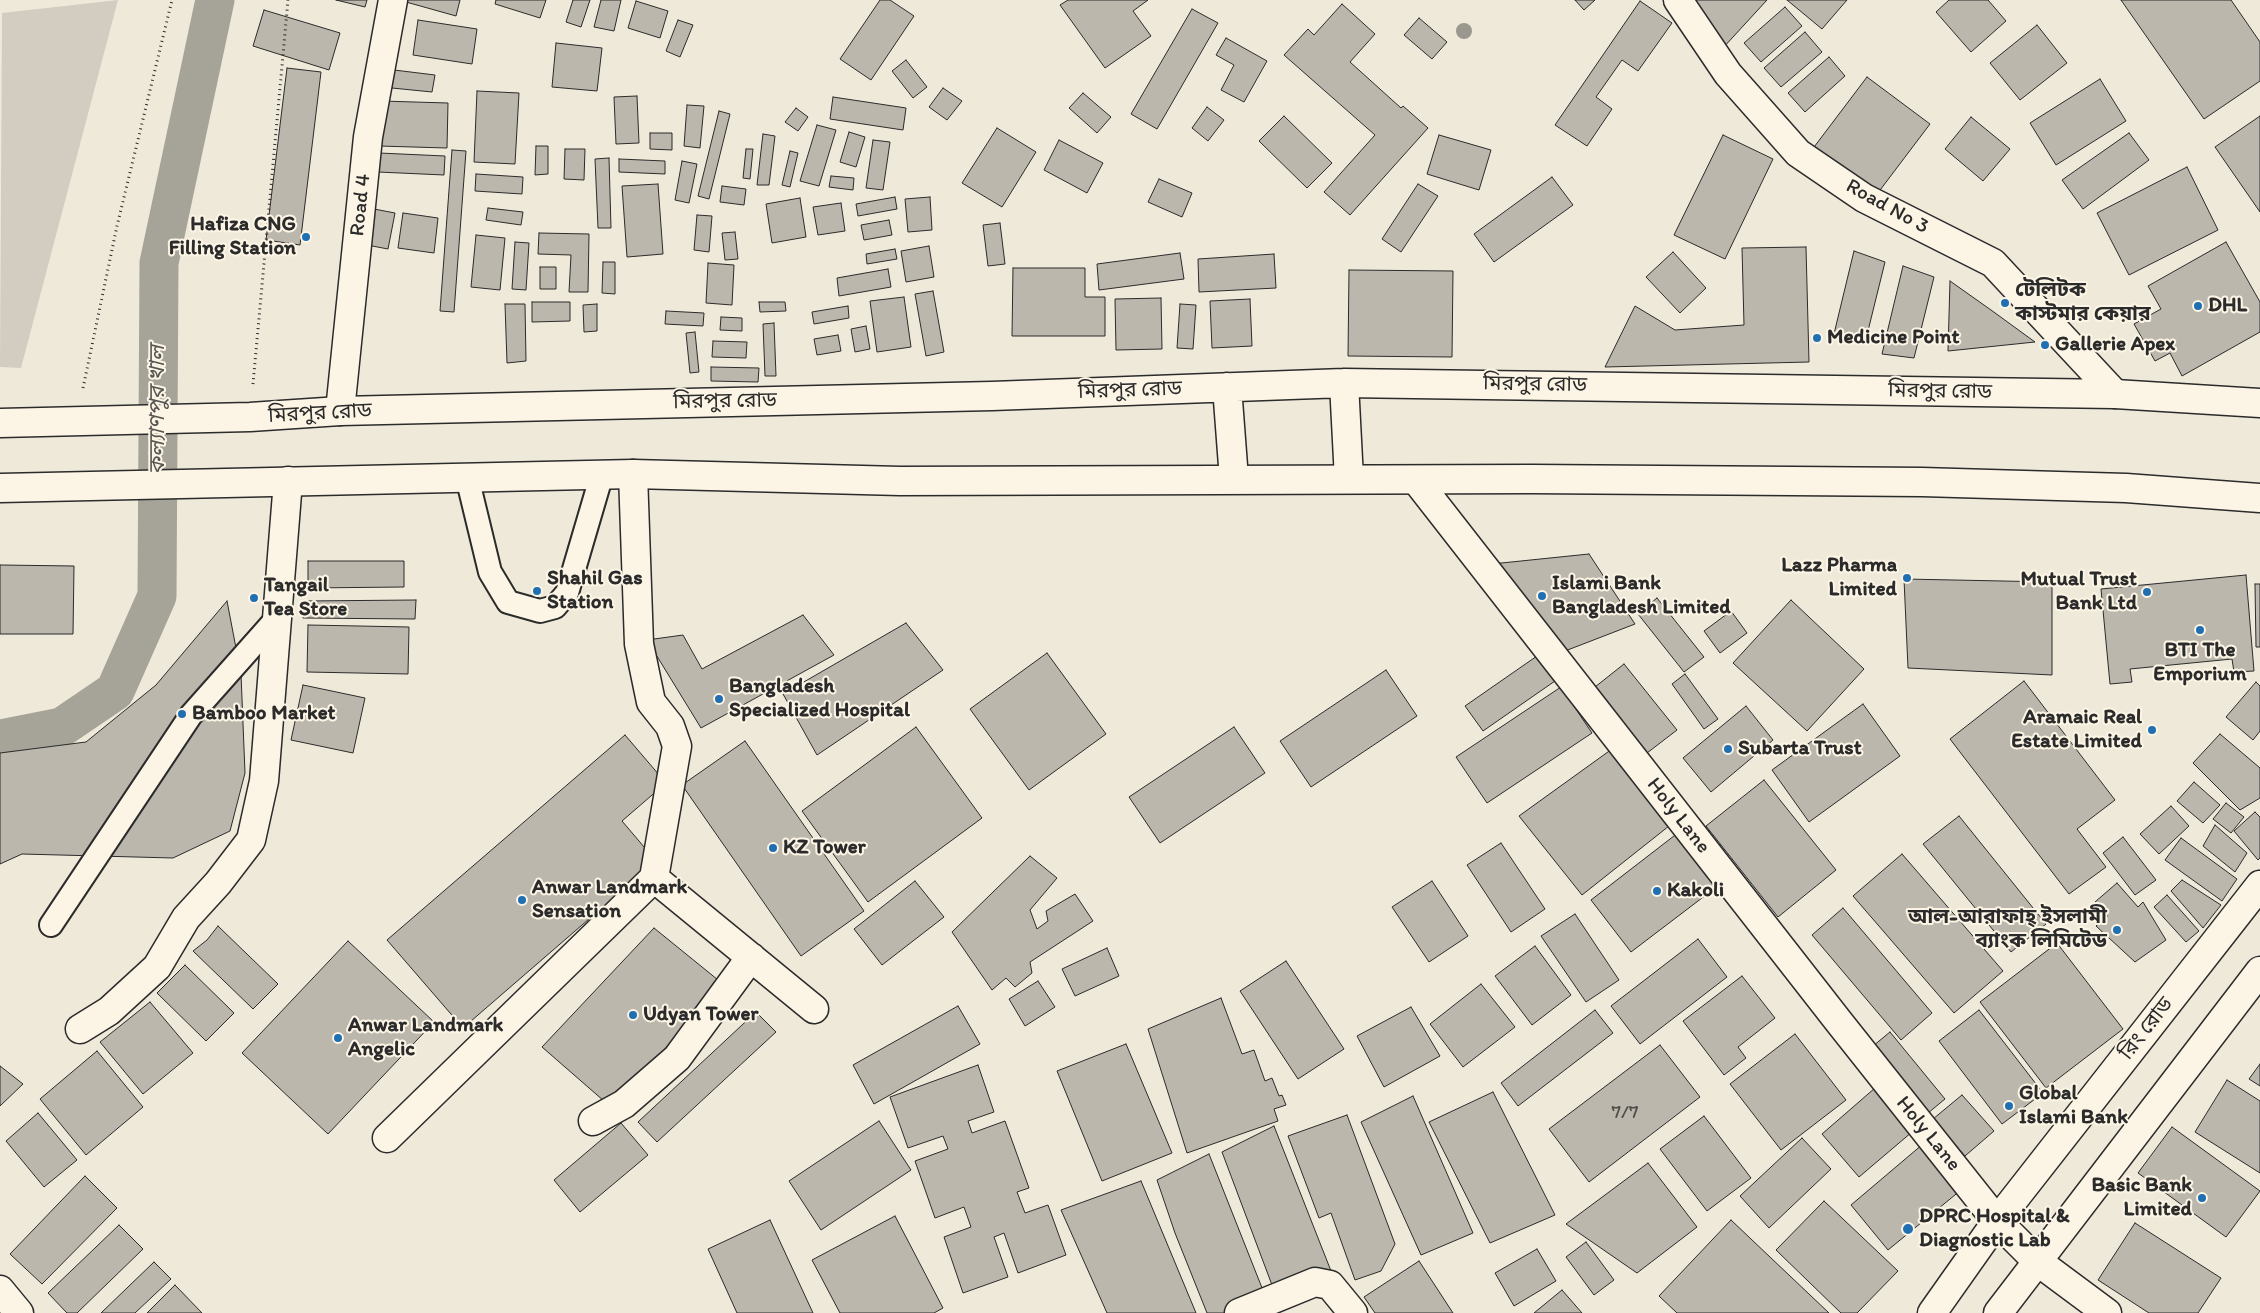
<!DOCTYPE html>
<html>
<head>
<meta charset="utf-8">
<style>
  body { margin:0 }
  canvas { display:block; background:#efe9da }
</style>
</head>
<body>
<canvas width="2260" height="1313"></canvas>
<script>
const ctx = document.querySelector('canvas').getContext('2d');
ctx.lineJoin = 'round';
function paint(path, color) {
  ctx.fillStyle = color;
  ctx.fill(path, 'evenodd');
}
function shape(rows) {
  const path = new Path2D();
  for (const r of rows) {
    path.moveTo(r[0], r[1]);
    for (let i = 2; i < r.length; i += 2) path.lineTo(r[i], r[i + 1]);
  }
  return path;
}
function trace(path, color, width, dash) {
  ctx.strokeStyle = color;
  ctx.lineWidth = width;
  ctx.lineCap = dash ? 'butt' : 'round';
  ctx.setLineDash(dash || []);
  ctx.stroke(path);
}
function drawText(font, color, halo, rows, align = 'center') {
  ctx.font = font + ' Itim,"Noto Sans Bengali",sans-serif';
  ctx.lineWidth = 4;
  ctx.setLineDash([]);
  ctx.textBaseline = 'middle';
  ctx.strokeStyle = halo;
  ctx.fillStyle = color;
  for (const [text, x, y, turn = 0] of rows) {
    ctx.save();
    ctx.translate(x, y);
    ctx.rotate((+turn || 0) * Math.PI / 180);
    ctx.textAlign = isNaN(turn) ? turn : align;
    if (halo) ctx.strokeText(text, 0, 0);
    ctx.fillText(text, 0, 0);
    ctx.restore();
  }
}
paint(shape([
  [118,0,21,368,0,367,2,13]
]), '#d2cdc0');
trace(shape([
  [0,739,62,727,115,691,157,596,159,263,215,0]
]), '#a6a399', 39);
const building = shape([
  [336,0,367,0,365,7,336,0],
  [399,0,460,0,456,16,399,0],
  [496,0,546,0,540,18,495,4,496,0],
  [573,0,590,0,581,27,566,22,573,0],
  [601,0,621,0,614,31,594,27,601,0],
  [880,0,890,0,914,16,871,80,840,59,880,0],
  [1068,0,1148,0,1133,11,1151,36,1105,68,1060,5,1068,0],
  [1575,0,1595,0,1584,10,1575,0],
  [1693,0,1767,0,1722,49,1693,0],
  [1787,0,1847,0,1822,29,1787,0],
  [1949,0,1988,0,2006,21,1971,52,1936,12,1949,0],
  [2121,0,2231,0,2260,42,2260,81,2204,119,2121,0],
  [636,1,668,11,660,38,628,28,636,1],
  [1640,1,1672,23,1638,71,1622,60,1596,97,1612,109,1587,146,1555,125,1640,1],
  [1342,4,1375,34,1350,62,1401,108,1403,106,1428,128,1350,215,1324,192,1375,135,1284,55,1308,29,1314,35,1342,4],
  [1785,7,1802,26,1761,62,1744,43,1785,7],
  [1192,9,1218,23,1157,129,1131,114,1192,9],
  [264,10,340,33,329,70,253,46,264,10],
  [1419,18,1447,42,1432,59,1404,35,1419,18],
  [418,20,477,29,472,64,413,55,418,20],
  [678,20,693,25,680,57,666,51,678,20],
  [2037,25,2067,63,2020,100,1990,63,2037,25],
  [1805,32,1822,52,1781,87,1764,68,1805,32],
  [1226,38,1267,61,1244,102,1221,90,1234,65,1216,55,1226,38],
  [556,43,602,48,597,91,552,87,556,43],
  [1829,57,1845,76,1805,112,1788,93,1829,57],
  [906,60,927,87,913,98,892,71,906,60],
  [287,68,321,72,300,245,266,240,287,68],
  [394,70,435,75,432,92,392,88,394,70],
  [1867,77,1930,124,1868,206,1805,159,1867,77],
  [2100,79,2126,121,2056,165,2030,123,2100,79],
  [943,88,962,101,947,120,929,107,943,88],
  [477,91,519,93,515,164,474,162,477,91],
  [1083,93,1111,117,1097,133,1069,108,1083,93],
  [637,96,639,143,616,144,614,97,637,96],
  [833,97,906,108,903,130,830,119,833,97],
  [381,101,448,103,447,148,379,146,381,101],
  [687,105,704,106,700,148,684,146,687,105],
  [1207,107,1224,120,1208,141,1192,128,1207,107],
  [796,108,808,117,798,131,785,122,796,108],
  [719,111,730,114,709,199,698,196,719,111],
  [1284,116,1332,163,1307,188,1259,141,1284,116],
  [2260,116,2260,212,2215,147,2260,116],
  [1971,117,2010,149,1983,181,1945,149,1971,117],
  [817,125,836,130,819,186,800,181,817,125],
  [997,128,1036,152,1002,207,962,183,997,128],
  [849,132,865,137,856,167,840,162,849,132],
  [650,133,672,133,672,150,650,149,650,133],
  [2129,133,2149,160,2083,209,2062,180,2129,133],
  [763,134,775,136,769,185,757,185,763,134],
  [1439,135,1491,150,1479,190,1427,174,1439,135],
  [1723,135,1773,159,1725,259,1674,235,1723,135],
  [873,140,890,142,883,190,866,188,873,140],
  [1059,140,1103,163,1087,193,1044,170,1059,140],
  [536,146,548,146,548,174,535,175,536,146],
  [565,149,585,149,584,180,564,179,565,149],
  [746,149,753,149,750,179,743,178,746,149],
  [452,150,466,151,454,312,440,311,452,150],
  [790,151,798,153,790,187,782,185,790,151],
  [379,153,445,156,444,175,378,172,379,153],
  [609,158,611,228,598,228,595,159,609,158],
  [619,159,665,161,665,174,619,172,619,159],
  [682,161,697,164,689,203,675,200,682,161],
  [2187,167,2218,230,2129,275,2097,213,2187,167],
  [476,174,523,177,522,194,475,191,476,174],
  [831,176,854,178,853,190,829,187,831,176],
  [1552,177,1573,205,1494,262,1474,234,1552,177],
  [1159,179,1192,193,1182,217,1148,202,1159,179],
  [658,184,663,254,627,257,622,186,658,184],
  [1418,184,1438,196,1401,252,1382,239,1418,184],
  [722,186,746,189,744,205,720,202,722,186],
  [895,197,897,209,858,216,856,204,895,197],
  [930,197,932,230,908,232,905,199,930,197],
  [800,198,806,237,772,243,766,204,800,198],
  [841,203,845,231,818,235,813,207,841,203],
  [488,208,523,212,521,225,486,220,488,208],
  [374,209,395,213,388,249,367,245,374,209],
  [403,213,438,218,434,253,398,248,403,213],
  [697,215,712,216,709,252,694,250,697,215],
  [889,220,892,235,864,240,861,225,889,220],
  [1000,223,1005,264,988,266,983,225,1000,223],
  [735,232,738,259,725,260,722,233,735,232],
  [539,233,589,234,588,292,569,292,571,255,538,254,539,233],
  [476,235,505,238,500,290,471,287,476,235],
  [515,242,529,243,526,290,512,289,515,242],
  [2226,242,2260,302,2260,332,2182,376,2170,353,2155,361,2134,324,2161,309,2148,286,2226,242],
  [929,246,934,277,906,282,901,251,929,246],
  [1806,247,1809,362,1605,367,1635,306,1675,330,1744,325,1742,248,1806,247],
  [895,249,897,259,867,264,866,254,895,249],
  [1854,251,1885,262,1865,343,1833,338,1854,251],
  [1673,252,1706,288,1680,313,1646,277,1673,252],
  [1180,253,1184,279,1099,290,1097,264,1180,253],
  [1274,254,1276,288,1199,292,1198,259,1274,254],
  [603,262,615,262,615,294,602,293,603,262],
  [708,263,734,265,732,305,706,303,708,263],
  [1903,266,1934,277,1914,358,1882,354,1903,266],
  [540,267,556,267,556,289,540,289,540,267],
  [1013,268,1085,268,1085,297,1105,297,1105,336,1012,336,1013,268],
  [888,269,891,287,839,296,837,278,888,269],
  [1349,270,1453,271,1452,357,1348,356,1349,270],
  [1950,281,1991,310,2035,342,1948,351,1950,281],
  [933,291,944,352,926,356,915,294,933,291],
  [904,297,911,347,877,352,870,301,904,297],
  [1161,298,1162,349,1116,350,1115,299,1161,298],
  [1250,299,1252,346,1212,348,1210,301,1250,299],
  [532,302,570,302,570,321,532,322,532,302],
  [759,302,785,302,786,311,760,312,759,302],
  [505,304,525,304,526,361,507,363,505,304],
  [597,304,597,331,584,332,583,305,597,304],
  [1180,304,1196,305,1193,349,1177,348,1180,304],
  [848,306,849,318,814,324,812,312,848,306],
  [666,311,704,313,703,326,665,324,666,311],
  [721,317,742,318,742,331,720,330,721,317],
  [774,323,776,376,765,376,763,324,774,323],
  [866,326,870,349,855,352,851,329,866,326],
  [695,332,699,372,690,373,686,333,695,332],
  [838,335,841,351,817,355,814,339,838,335],
  [713,341,747,342,746,358,712,357,713,341],
  [711,367,759,368,758,382,711,381,711,367],
  [1589,554,1635,624,1552,656,1482,565,1589,554],
  [308,561,404,561,404,587,308,588,308,561],
  [0,565,74,566,73,634,0,634,0,565],
  [2246,575,2254,671,2234,672,2232,659,2130,669,2132,682,2110,684,2101,589,2246,575],
  [1904,579,2052,582,2052,675,1908,668,1904,579],
  [2255,584,2260,584,2260,647,2256,647,2255,584],
  [1657,598,1704,657,1684,672,1638,614,1657,598],
  [416,600,415,619,303,618,303,601,416,600],
  [1791,600,1864,669,1807,731,1733,663,1791,600],
  [227,601,241,674,245,773,230,831,173,858,22,854,0,864,0,753,86,742,156,685,227,601],
  [1731,611,1747,633,1720,653,1704,631,1731,611],
  [803,615,834,655,701,728,647,640,683,635,702,669,803,615],
  [906,623,943,670,817,755,783,694,906,623],
  [308,625,409,627,408,674,307,672,308,625],
  [1047,653,1106,734,1029,790,970,709,1047,653],
  [1537,656,1555,681,1483,731,1465,706,1537,656],
  [1624,664,1677,730,1647,753,1595,687,1624,664],
  [1386,670,1417,716,1311,787,1280,741,1386,670],
  [1685,674,1718,719,1704,729,1672,684,1685,674],
  [2024,681,2115,800,2077,829,2106,867,2069,894,1950,739,2024,681],
  [2256,682,2260,686,2260,731,2253,740,2226,717,2256,682],
  [303,685,365,698,353,753,291,740,303,685],
  [1561,687,1592,733,1487,803,1456,757,1561,687],
  [1863,704,1900,756,1809,822,1772,770,1863,704],
  [1746,706,1773,740,1711,792,1683,758,1746,706],
  [916,727,982,818,868,902,802,811,916,727],
  [1234,727,1265,773,1160,843,1129,797,1234,727],
  [2220,734,2260,768,2260,798,2240,810,2193,763,2220,734],
  [625,735,666,783,622,821,656,861,463,1028,387,940,625,735],
  [745,741,864,911,801,956,682,785,745,741],
  [1612,749,1669,826,1582,895,1519,816,1612,749],
  [1764,780,1836,870,1778,917,1706,826,1764,780],
  [2194,782,2220,805,2203,823,2177,801,2194,782],
  [2226,803,2244,817,2231,833,2213,819,2226,803],
  [2171,806,2189,826,2159,854,2140,834,2171,806],
  [2255,812,2260,817,2260,858,2258,860,2234,831,2255,812],
  [1959,816,2046,924,2011,952,1923,844,1959,816],
  [2215,825,2247,853,2235,872,2203,846,2215,825],
  [1683,829,1723,882,1631,952,1591,900,1683,829],
  [2123,837,2156,880,2135,895,2103,853,2123,837],
  [2181,838,2237,879,2222,901,2165,860,2181,838],
  [1501,843,1545,909,1511,932,1467,865,1501,843],
  [1902,854,2003,971,1954,1013,1853,896,1902,854],
  [1030,856,1057,878,1030,910,1037,929,1048,921,1046,911,1075,894,1093,921,1030,962,1032,973,1015,987,1006,978,992,990,952,932,1030,856],
  [2182,880,2221,905,2203,928,2171,891,2182,880],
  [915,881,944,917,882,965,854,929,915,881],
  [1432,881,1468,936,1429,962,1392,907,1432,881],
  [2117,883,2138,907,2143,902,2166,940,2135,962,2096,926,2108,916,2095,902,2117,883],
  [2167,895,2199,931,2186,942,2154,907,2167,895],
  [1843,908,1932,1013,1901,1040,1812,935,1843,908],
  [1575,914,1619,980,1586,1002,1541,936,1575,914],
  [218,926,278,984,253,1009,193,951,207,940,218,926],
  [654,928,723,984,612,1108,542,1047,654,928],
  [1698,939,1727,977,1640,1044,1611,1006,1698,939],
  [348,941,434,1022,328,1134,242,1053,348,941],
  [2057,943,2123,1029,2046,1088,1980,1002,2057,943],
  [1535,946,1571,995,1532,1025,1495,976,1535,946],
  [1107,948,1119,976,1075,996,1062,969,1107,948],
  [1286,961,1344,1049,1298,1079,1240,991,1286,961],
  [185,965,234,1013,206,1041,157,993,185,965],
  [1742,976,1775,1018,1738,1047,1746,1058,1724,1075,1683,1021,1742,976],
  [1038,981,1055,1007,1025,1026,1009,999,1038,981],
  [1481,984,1515,1027,1463,1067,1430,1024,1481,984],
  [1221,998,1242,1054,1254,1050,1265,1081,1272,1078,1279,1096,1282,1095,1286,1105,1274,1109,1278,1121,1187,1153,1148,1029,1221,998],
  [150,1002,193,1053,143,1094,100,1042,150,1002],
  [958,1006,980,1044,874,1104,853,1065,958,1006],
  [1411,1007,1440,1056,1384,1087,1357,1036,1411,1007],
  [1595,1010,1613,1033,1518,1106,1501,1083,1595,1010],
  [1979,1010,2043,1093,2002,1124,1939,1041,1979,1010],
  [756,1012,776,1032,657,1142,638,1122,756,1012],
  [1890,1032,1945,1099,1922,1118,1867,1051,1890,1032],
  [1795,1034,1846,1100,1781,1150,1730,1084,1795,1034],
  [1126,1044,1172,1153,1102,1181,1057,1071,1126,1044],
  [1660,1045,1700,1097,1589,1182,1549,1129,1660,1045],
  [97,1051,143,1107,86,1155,40,1099,97,1051],
  [2260,1064,2260,1086,2249,1079,2260,1064],
  [978,1065,994,1112,968,1121,972,1133,1005,1121,1029,1188,1017,1192,1025,1213,1048,1205,1066,1255,1018,1273,1004,1233,994,1237,1008,1277,963,1293,944,1237,971,1227,964,1207,935,1218,915,1161,948,1149,943,1136,908,1148,890,1097,978,1065],
  [0,1066,23,1084,0,1106,0,1066],
  [2227,1080,2260,1101,2260,1173,2195,1132,2227,1080],
  [1875,1088,1912,1132,1859,1177,1822,1134,1875,1088],
  [1493,1092,1555,1215,1490,1243,1429,1122,1493,1092],
  [1962,1095,1994,1131,1965,1156,1933,1119,1962,1095],
  [1413,1096,1473,1233,1421,1255,1361,1122,1413,1096],
  [38,1113,77,1160,44,1187,6,1141,38,1113],
  [1347,1115,1395,1244,1381,1271,1355,1280,1331,1213,1319,1218,1288,1136,1347,1115],
  [1704,1116,1751,1178,1707,1211,1660,1149,1704,1116],
  [879,1121,911,1170,821,1230,789,1181,879,1121],
  [621,1123,648,1155,580,1212,554,1180,621,1123],
  [1274,1126,1331,1271,1275,1293,1222,1152,1274,1126],
  [2172,1127,2260,1191,2226,1237,2138,1173,2172,1127],
  [1802,1138,1831,1169,1769,1228,1740,1196,1802,1138],
  [1923,1144,1961,1190,1888,1250,1851,1205,1923,1144],
  [1209,1154,1266,1298,1229,1313,1207,1313,1175,1233,1157,1180,1209,1154],
  [1648,1163,1697,1227,1637,1273,1566,1224,1648,1163],
  [85,1176,117,1208,42,1284,10,1254,85,1176],
  [1141,1181,1196,1313,1107,1313,1061,1210,1141,1181],
  [1824,1201,1898,1271,1857,1313,1841,1313,1776,1250,1824,1201],
  [895,1216,943,1308,934,1313,840,1313,812,1260,895,1216],
  [770,1220,813,1313,737,1313,708,1249,770,1220],
  [1731,1220,1829,1313,1677,1313,1659,1296,1731,1220],
  [2135,1223,2221,1278,2198,1313,2149,1313,2098,1280,2135,1223],
  [119,1225,143,1249,77,1313,67,1313,48,1293,119,1225],
  [1586,1242,1614,1280,1594,1295,1566,1257,1586,1242],
  [1537,1249,1556,1281,1514,1306,1495,1273,1537,1249],
  [1419,1261,1453,1313,1375,1313,1364,1297,1419,1261],
  [154,1262,171,1279,135,1313,101,1313,154,1262],
  [175,1285,202,1313,147,1313,175,1285],
  [1562,1290,1582,1313,1534,1313,1562,1290]
]);
paint(building, '#bcb7ac');
trace(building, '#2b2b2b', 1);
const lane = shape([
  [467,477,490,572,508,602,540,611,555,607,567,593,602,474],
  [51,925,191,715,278,617]
]);
const street = shape([
  [1678,0,1728,74,1798,153,1864,198,1993,263,2115,394],
  [340,411,368,137,393,0],
  [633,474,639,644,651,702,670,726,677,746,654,878],
  [1416,480,1839,1022,1997,1221,2037,1261,2107,1313],
  [654,878,814,1009],
  [80,1029,109,1011,157,967,186,918,218,883,251,840,264,781,288,481],
  [593,1121,624,1104,677,1058,751,957],
  [387,1138,654,878],
  [0,1290,19,1313],
  [1239,1313,1315,1282,1330,1285,1353,1313]
]);
const secondary = shape([
  [1932,1313,1997,1221,2260,885],
  [1998,1313,2260,971]
]);
const highway = shape([
  [1344,383,1349,479],
  [1227,387,1234,479],
  [0,423,250,417,340,411,992,396,1344,383,2115,394,2260,403],
  [0,488,633,474,900,481,1531,479,1922,482,2126,488,2260,498]
]);
trace(lane, '#2b2b2b', 26);
trace(street, '#2b2b2b', 31);
trace(secondary, '#2b2b2b', 31);
trace(highway, '#2b2b2b', 31);
trace(shape([
  [253,384,288,0],
  [83,388,117,226,172,0]
]), '#2b2b2b', 3, [1, 4]);
trace(lane, '#fcf5e5', 22);
trace(street, '#fcf5e5', 28);
trace(secondary, '#fcf5e5', 28);
trace(highway, '#fcf5e5', 28);
ctx.fillStyle = '#9a978e';
for (const [x, y] of [
  [1464,31]
]) {
  ctx.beginPath();
  ctx.arc(x, y, 8, 0, 2 * Math.PI);
  ctx.fill();
}
for (const [x, y, r, color] of [
  [306,237,5,"#1f6fb2"],
  [2005,303,5,"#1f6fb2"],
  [2198,306,5,"#1f6fb2"],
  [1817,338,5,"#1f6fb2"],
  [2045,345,5,"#1f6fb2"],
  [1907,578,5,"#1f6fb2"],
  [537,591,5,"#1f6fb2"],
  [2147,592,5,"#1f6fb2"],
  [1542,596,5,"#1f6fb2"],
  [254,598,5,"#1f6fb2"],
  [2200,630,5,"#1f6fb2"],
  [719,699,5,"#1f6fb2"],
  [182,714,5,"#1f6fb2"],
  [2152,730,5,"#1f6fb2"],
  [1728,749,5,"#1f6fb2"],
  [773,848,5,"#1f6fb2"],
  [1657,891,5,"#1f6fb2"],
  [522,900,5,"#1f6fb2"],
  [2117,930,5,"#1f6fb2"],
  [633,1015,5,"#1f6fb2"],
  [338,1038,5,"#1f6fb2"],
  [2009,1106,5,"#1f6fb2"],
  [2202,1198,5,"#1f6fb2"],
  [1908,1229,6,"#1f6fb2"]
]) {
  const dot = new Path2D();
  dot.arc(x, y, r, 0, 2 * Math.PI);
  ctx.fillStyle = color;
  ctx.fill(dot);
  trace(dot, '#fcf5e5', 2);
}
drawText('19px', '#4f4e4b', null, [
  ["7/7",1625,1113]
]);
drawText('21px', '#2b2b2b', '#fcf5e5', [
  ["Road 4",361,205,-84],
  ["Road No 3",1887,207,29],
  ["মিরপুর রোড",1535,385,1],
  ["মিরপুর রোড",1130,391,-2],
  ["মিরপুর রোড",1940,392,1],
  ["মিরপুর রোড",725,402,-1],
  ["মিরপুর রোড",320,414,-3],
  ["Holy Lane",1678,816,52],
  ["রিং রোড",2147,1029,-52],
  ["Holy Lane",1928,1134,51]
]);
drawText('bold 21px', '#2b2b2b', '#fcf5e5', [
  ["Hafiza CNG",296,225,"right"],
  ["Filling Station",296,249,"right"],
  ["টেলিটক",2015,291],
  ["কাস্টমার কেয়ার",2015,315],
  ["DHL",2208,306],
  ["Medicine Point",1827,338],
  ["Gallerie Apex",2055,345],
  ["Lazz Pharma",1897,566,"right"],
  ["Limited",1897,590,"right"],
  ["Shahil Gas",547,579],
  ["Station",547,603],
  ["Mutual Trust",2137,580,"right"],
  ["Bank Ltd",2137,604,"right"],
  ["Islami Bank",1552,584],
  ["Bangladesh Limited",1552,608],
  ["Tangail",264,586],
  ["Tea Store",264,610],
  ["BTI The",2200,651,"center"],
  ["Emporium",2200,675,"center"],
  ["Bangladesh",729,687],
  ["Specialized Hospital",729,711],
  ["Bamboo Market",192,714],
  ["Aramaic Real",2142,718,"right"],
  ["Estate Limited",2142,742,"right"],
  ["Subarta Trust",1738,749],
  ["KZ Tower",783,848],
  ["Anwar Landmark",532,888],
  ["Sensation",532,912],
  ["Kakoli",1667,891],
  ["আল-আরাফাহ্ ইসলামী",2107,918,"right"],
  ["ব্যাংক লিমিটেড",2107,942,"right"],
  ["Udyan Tower",643,1015],
  ["Anwar Landmark",348,1026],
  ["Angelic",348,1050],
  ["Global",2019,1094],
  ["Islami Bank",2019,1118],
  ["Basic Bank",2192,1186,"right"],
  ["Limited",2192,1210,"right"],
  ["DPRC Hospital &",1919,1217],
  ["Diagnostic Lab",1919,1241]
], 'left');
drawText('italic 22px', '#565552', '#fcf5e5', [
  ["কল্যাণপুর খাল",158,410,-90]
]);
</script>
</body>
</html>
